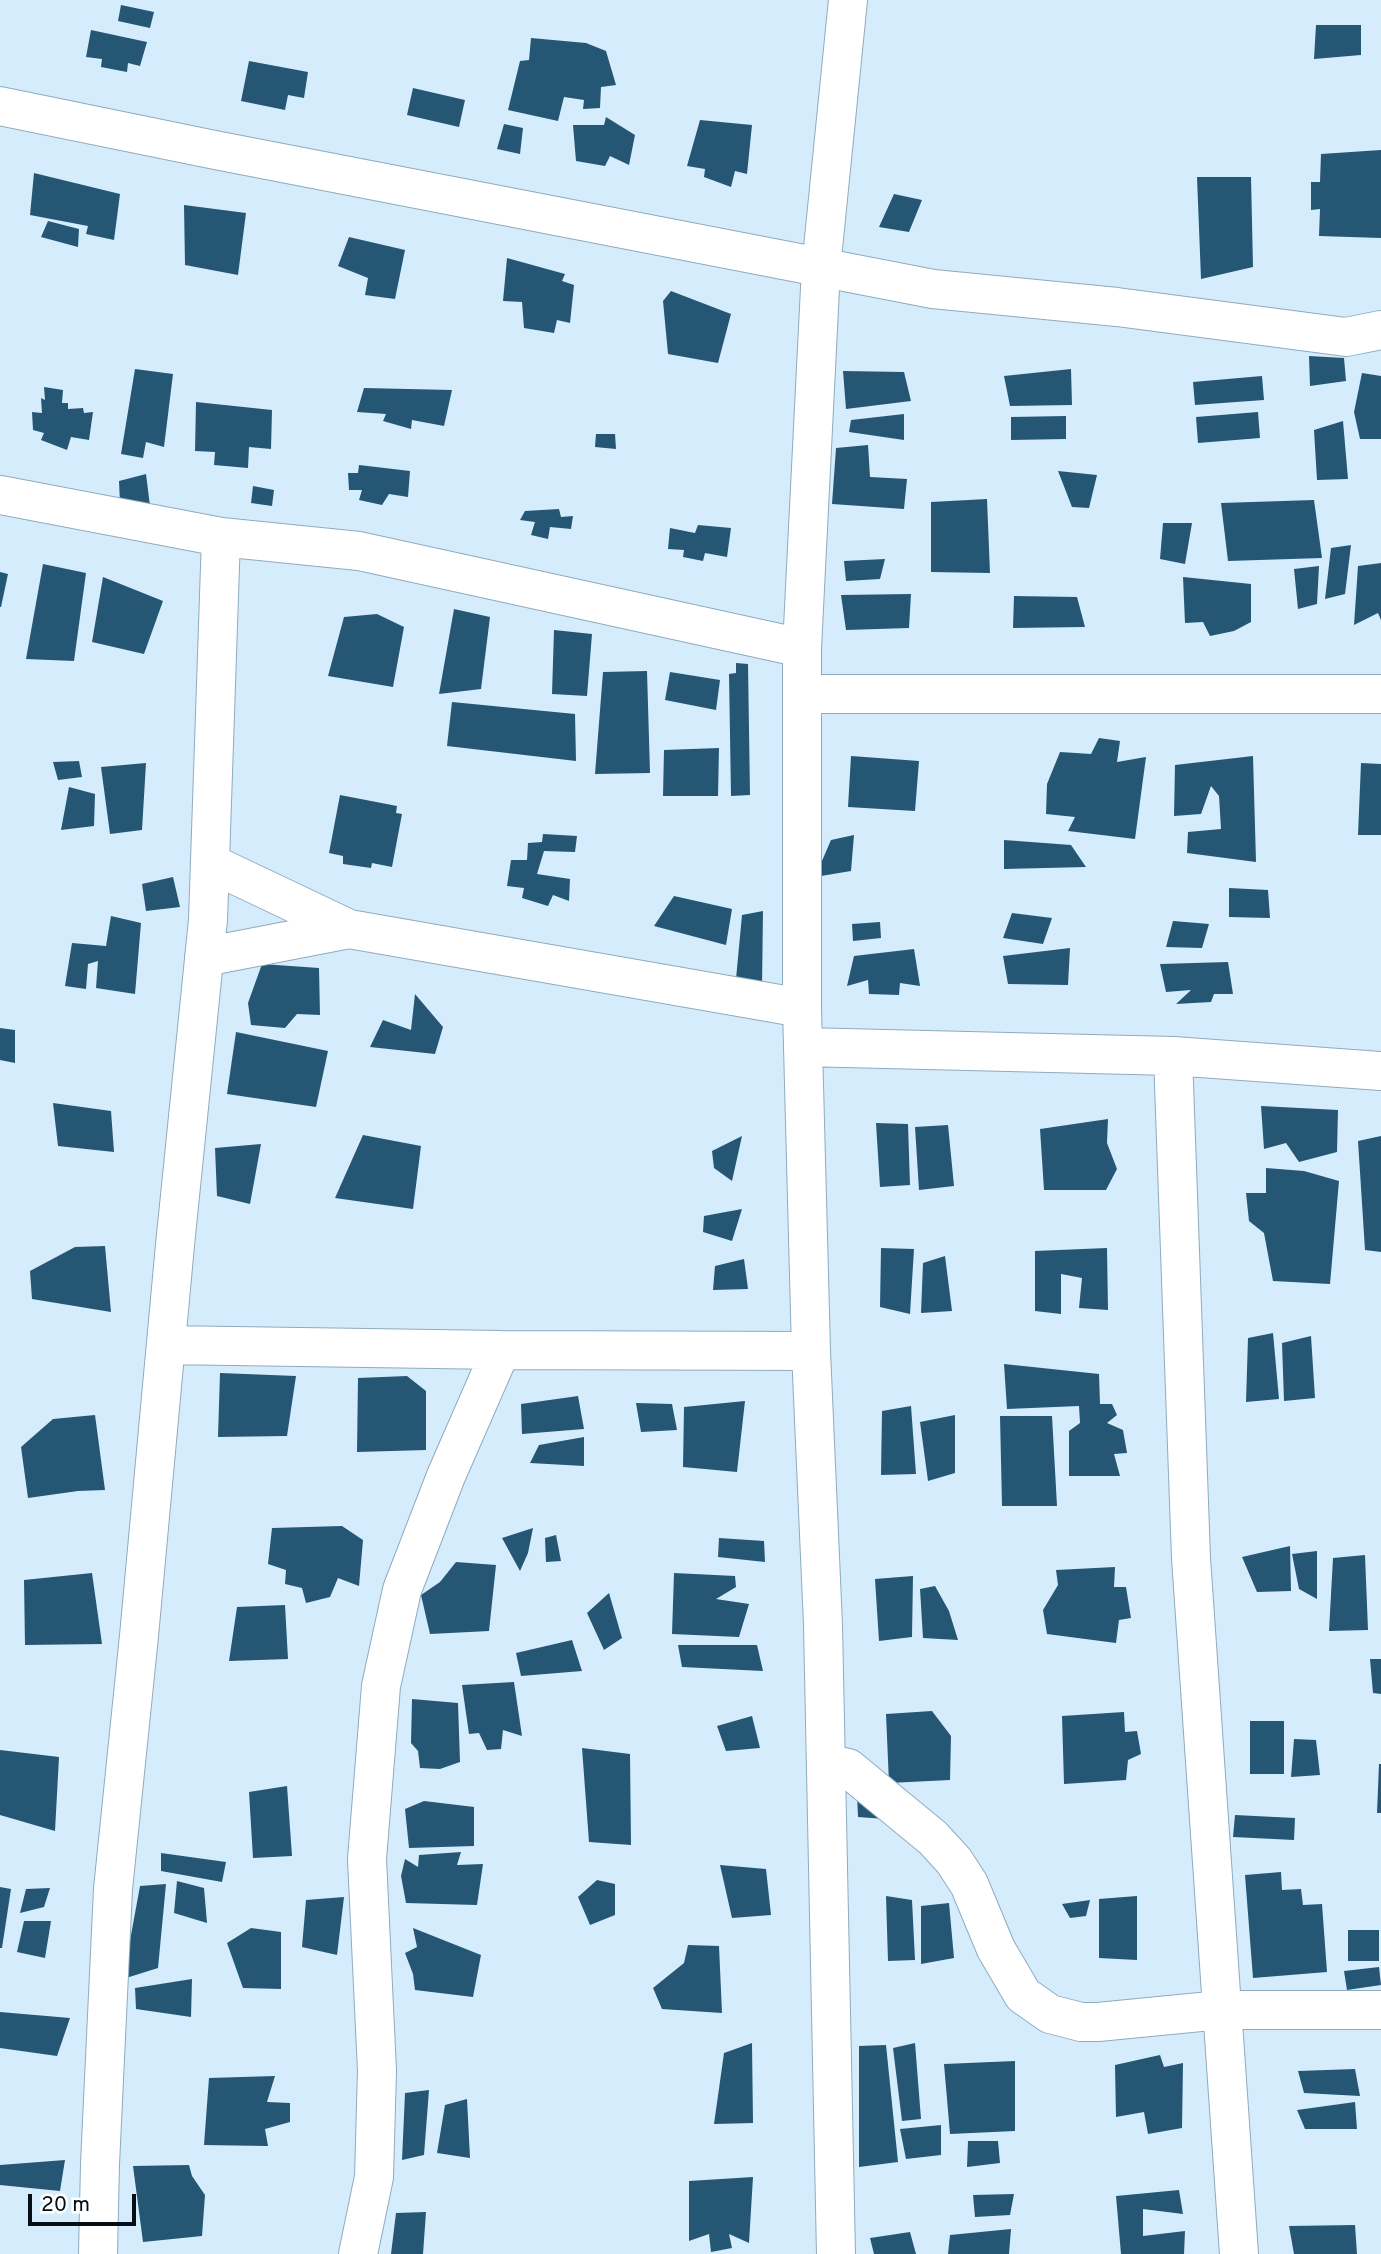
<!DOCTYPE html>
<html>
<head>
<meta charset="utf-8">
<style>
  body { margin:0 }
  #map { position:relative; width:1381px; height:2254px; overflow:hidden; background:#d5ecfd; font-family:Overpass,sans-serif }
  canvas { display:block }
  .scale { position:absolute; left:28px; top:2194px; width:108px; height:32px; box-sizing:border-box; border:4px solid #050e15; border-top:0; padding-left:9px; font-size:21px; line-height:24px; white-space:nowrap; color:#050e15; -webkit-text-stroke:5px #fff; paint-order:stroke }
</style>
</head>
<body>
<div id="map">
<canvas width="1381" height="2254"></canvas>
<div class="scale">20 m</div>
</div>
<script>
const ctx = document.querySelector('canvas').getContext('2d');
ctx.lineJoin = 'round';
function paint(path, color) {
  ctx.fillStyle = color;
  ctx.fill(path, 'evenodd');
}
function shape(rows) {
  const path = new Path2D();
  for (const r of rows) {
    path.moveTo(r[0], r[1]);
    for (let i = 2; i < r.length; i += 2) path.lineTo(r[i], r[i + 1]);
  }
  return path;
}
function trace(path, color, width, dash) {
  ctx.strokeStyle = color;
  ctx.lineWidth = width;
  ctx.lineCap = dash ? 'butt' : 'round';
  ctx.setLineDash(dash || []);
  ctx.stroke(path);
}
paint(shape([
  [121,5,154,12,150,28,118,21],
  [1316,25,1361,25,1361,55,1314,59],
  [91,30,147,42,140,66,128,63,127,72,101,67,102,59,86,57],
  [531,38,586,43,606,51,616,85,601,87,600,108,583,109,584,100,564,97,558,121,508,110,520,61,529,60],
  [249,61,308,72,304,98,288,95,285,110,241,101],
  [413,88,465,100,459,127,407,115],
  [606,117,635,135,629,165,610,156,605,166,576,161,573,125,604,125],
  [700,120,752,125,747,174,735,171,731,187,704,177,705,169,687,166],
  [504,124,523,128,520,154,497,149],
  [1381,150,1381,238,1319,236,1320,209,1311,210,1311,182,1320,182,1321,154],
  [34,173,120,194,114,240,86,234,88,226,30,215],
  [1197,177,1251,177,1253,267,1201,279],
  [894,194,922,200,909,232,879,227],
  [184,205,246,213,238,275,185,265],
  [48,221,79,229,78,247,41,237],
  [349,237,405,250,395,299,365,295,368,278,338,266],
  [507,258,565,274,562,281,574,285,570,323,557,320,554,333,524,328,522,302,503,301],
  [671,291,731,314,718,363,668,354,663,301],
  [1309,356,1344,358,1346,381,1310,386],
  [135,369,173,374,164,447,146,442,143,458,121,454],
  [1071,369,1072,405,1010,406,1004,376],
  [843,371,904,372,911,401,846,409],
  [1362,373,1381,376,1381,439,1360,439,1354,412],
  [1262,376,1264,400,1195,405,1193,382],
  [44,387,63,390,62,403,68,403,68,409,83,408,84,413,93,412,89,440,71,437,67,450,41,440,44,433,33,430,32,412,42,413,41,398,45,400],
  [364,388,452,390,444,426,412,420,411,429,383,421,386,414,357,412],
  [196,402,272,410,271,449,249,447,248,468,214,465,215,452,195,451],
  [1258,412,1260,438,1198,443,1196,417],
  [904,414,904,440,849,432,851,420],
  [1066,416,1066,439,1011,440,1011,417],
  [1343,421,1348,479,1317,480,1314,430],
  [596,434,615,434,616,449,595,447],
  [868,445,870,477,907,479,904,509,832,504,836,448],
  [359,465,410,471,408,497,389,494,382,505,359,500,362,490,349,490,348,473,358,473],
  [1058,471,1097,475,1089,508,1072,507],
  [146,474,150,506,120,504,119,481],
  [253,486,274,490,272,506,251,503],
  [987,499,990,573,931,572,931,502],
  [1314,500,1322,558,1228,561,1221,503],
  [559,509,561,517,573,516,571,529,550,527,548,539,531,535,535,522,520,520,525,511],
  [1163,523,1192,523,1185,564,1160,559],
  [698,525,731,528,727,557,705,553,703,561,683,557,684,550,668,549,670,528,695,533],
  [1351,545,1345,594,1325,599,1331,548],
  [885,559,880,579,846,581,844,561],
  [1381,563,1381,620,1378,613,1354,625,1358,566],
  [43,564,86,573,74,661,26,659],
  [1319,566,1317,604,1298,609,1294,569],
  [0,572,8,574,1,607,0,607],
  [103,577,163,601,144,654,92,642],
  [1183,577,1251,584,1251,622,1234,631,1210,636,1203,622,1185,623],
  [911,594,909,628,846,630,841,595],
  [1014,596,1077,597,1085,627,1013,628],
  [454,609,490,617,481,689,439,694],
  [377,614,404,627,393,687,328,676,344,617],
  [554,630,592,634,587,696,552,694],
  [736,663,748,664,750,795,731,796,729,674,736,673],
  [647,671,650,773,595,774,603,672],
  [670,672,720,680,716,710,665,700],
  [452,702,575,714,576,761,447,746],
  [1099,738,1120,741,1117,762,1146,757,1135,839,1068,831,1075,817,1046,814,1047,784,1060,752,1091,754],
  [719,748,718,796,663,796,664,750],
  [851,756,919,761,915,811,848,807],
  [1253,756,1256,862,1187,853,1188,832,1221,829,1219,796,1211,786,1201,814,1174,816,1175,765],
  [79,761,82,777,58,780,53,762],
  [146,763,142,830,110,834,101,767],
  [1361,763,1381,764,1381,835,1358,835],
  [69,787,95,794,94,826,61,830],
  [340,795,397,806,396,813,402,814,392,867,372,863,371,868,343,864,343,856,329,853],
  [543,834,577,836,575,852,544,851,537,874,570,879,569,901,553,895,548,906,522,898,524,888,507,886,511,860,527,860,528,843,542,842],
  [854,835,851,871,815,877,831,840],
  [1004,840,1071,845,1086,867,1004,869],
  [173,877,180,907,146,911,142,884],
  [1229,888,1268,890,1270,918,1229,917],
  [674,896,732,909,726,945,654,926],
  [763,911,762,987,736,979,742,915],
  [1012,913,1052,918,1043,944,1003,938],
  [111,916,141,923,135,994,96,988,98,961,88,964,86,989,65,986,72,943,106,946],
  [1173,921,1209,924,1202,948,1166,947],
  [880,922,881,938,853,941,852,924],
  [1070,948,1068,985,1008,984,1003,956],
  [914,949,920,986,900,983,899,995,869,994,868,980,847,986,854,956],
  [1228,962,1233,994,1214,994,1211,1002,1176,1004,1191,990,1166,992,1160,964],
  [262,964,319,968,320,1015,297,1014,285,1028,251,1025,248,1003],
  [415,994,443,1027,435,1054,370,1047,383,1020,411,1030],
  [0,1028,15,1030,15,1063,0,1060],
  [236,1032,328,1051,316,1107,227,1094],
  [53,1103,111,1111,114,1152,58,1146],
  [1261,1106,1338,1110,1337,1152,1299,1162,1286,1143,1264,1149],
  [1108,1119,1107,1143,1117,1169,1106,1190,1044,1190,1040,1129],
  [876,1123,908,1124,910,1185,880,1187],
  [948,1125,954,1186,919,1190,915,1127],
  [363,1135,421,1146,413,1209,335,1198],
  [742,1136,732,1181,714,1168,712,1151],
  [1381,1136,1381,1252,1365,1250,1358,1141],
  [261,1144,250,1204,217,1196,215,1148],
  [1266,1168,1304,1171,1339,1181,1330,1284,1273,1281,1264,1233,1249,1221,1246,1193,1266,1193],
  [742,1209,732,1241,703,1232,704,1216],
  [105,1246,111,1312,32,1299,30,1271,75,1247],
  [881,1248,914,1249,910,1314,880,1307],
  [1107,1248,1108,1310,1079,1308,1082,1278,1061,1274,1061,1314,1035,1311,1035,1251],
  [945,1256,952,1311,921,1313,923,1263],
  [744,1259,748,1289,713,1290,715,1266],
  [1273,1333,1279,1399,1246,1402,1248,1338],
  [1311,1336,1315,1398,1284,1401,1282,1343],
  [1004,1364,1099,1374,1100,1404,1112,1404,1117,1415,1107,1423,1123,1430,1127,1453,1114,1454,1120,1476,1069,1476,1069,1431,1080,1423,1079,1406,1007,1409],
  [220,1373,296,1376,287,1436,218,1437],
  [407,1376,426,1391,426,1450,357,1452,358,1378],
  [578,1396,584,1429,522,1434,521,1404],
  [745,1401,737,1472,683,1467,684,1407],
  [636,1403,672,1404,677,1430,641,1432],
  [911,1406,916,1474,881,1475,882,1411],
  [95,1415,105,1490,78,1491,28,1498,21,1447,53,1419],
  [955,1415,955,1473,928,1481,920,1422],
  [1000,1416,1052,1416,1057,1506,1002,1506],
  [584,1437,584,1466,530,1463,539,1445],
  [342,1526,363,1540,359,1586,338,1578,330,1597,306,1603,302,1588,285,1584,286,1570,268,1564,272,1528],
  [533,1528,528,1553,520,1571,502,1538],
  [556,1535,561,1561,546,1562,545,1538],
  [719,1538,764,1541,765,1562,718,1557],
  [1290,1546,1291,1591,1257,1592,1242,1557],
  [1317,1551,1317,1599,1299,1589,1292,1554],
  [1365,1555,1368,1630,1329,1631,1333,1558],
  [456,1562,496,1565,489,1631,430,1634,421,1595,440,1582],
  [1115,1567,1114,1587,1126,1587,1131,1618,1119,1620,1116,1643,1047,1634,1043,1610,1058,1585,1056,1570],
  [92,1573,102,1644,25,1645,24,1580],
  [674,1573,735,1576,736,1587,716,1599,749,1604,739,1637,672,1634],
  [913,1576,912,1637,879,1641,875,1579],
  [935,1586,949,1611,958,1640,923,1638,920,1589],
  [609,1593,622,1638,604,1650,587,1613],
  [285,1605,288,1659,229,1661,237,1607],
  [572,1640,582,1671,521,1676,516,1653],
  [678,1645,757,1645,763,1671,682,1667],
  [1370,1659,1381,1659,1381,1694,1373,1693],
  [514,1682,522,1736,503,1730,501,1749,487,1750,479,1733,469,1734,462,1685],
  [412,1699,458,1703,460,1762,440,1769,420,1768,418,1751,411,1743],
  [932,1711,951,1736,950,1780,889,1783,886,1714],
  [1124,1712,1125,1732,1137,1731,1141,1754,1128,1760,1126,1780,1064,1784,1062,1716],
  [752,1716,760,1748,726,1751,717,1726],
  [1250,1721,1284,1721,1284,1774,1250,1774],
  [1294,1739,1316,1740,1320,1775,1291,1777],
  [582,1748,630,1754,631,1845,589,1842],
  [0,1750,59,1757,55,1831,0,1815],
  [1379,1764,1381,1764,1381,1813,1377,1813],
  [287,1786,292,1856,253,1858,249,1792],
  [857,1794,899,1820,858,1817],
  [424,1801,474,1807,474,1846,409,1848,405,1809],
  [1235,1815,1295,1818,1294,1840,1233,1837],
  [461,1852,457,1865,483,1864,477,1905,406,1903,401,1876,405,1859,418,1867,419,1855],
  [161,1853,226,1862,222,1882,161,1871],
  [720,1865,766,1869,771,1915,732,1918],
  [1281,1872,1282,1890,1301,1889,1303,1905,1322,1904,1327,1972,1253,1978,1245,1875],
  [597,1880,615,1884,615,1915,590,1925,578,1897],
  [177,1881,204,1888,207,1923,174,1913],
  [166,1884,158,1968,123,1979,140,1886],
  [0,1887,11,1889,2,1948,0,1948],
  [50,1888,44,1907,20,1913,26,1889],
  [886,1896,912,1900,915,1960,888,1961],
  [1137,1896,1137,1960,1099,1958,1099,1899],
  [344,1897,337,1955,302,1947,306,1900],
  [1090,1900,1086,1916,1070,1918,1062,1904],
  [949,1903,954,1958,921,1964,921,1906],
  [24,1921,51,1921,45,1958,17,1952],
  [251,1928,281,1932,281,1989,243,1988,227,1943],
  [413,1928,481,1955,473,1997,415,1990,413,1974,405,1953,417,1947],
  [1348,1930,1379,1930,1379,1961,1348,1961],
  [688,1945,719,1946,722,2013,662,2009,653,1988,684,1963],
  [1379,1967,1381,1985,1347,1990,1344,1971],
  [192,1979,191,2017,136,2009,135,1988],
  [0,2012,70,2018,57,2056,0,2048],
  [752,2043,753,2123,714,2124,724,2053],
  [915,2043,921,2119,902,2121,893,2048],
  [886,2045,898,2162,859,2167,859,2046],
  [1160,2055,1164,2067,1183,2063,1182,2128,1148,2134,1144,2112,1116,2117,1115,2065],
  [1015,2061,1015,2131,950,2134,944,2064],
  [1355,2069,1360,2096,1304,2093,1298,2071],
  [275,2076,267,2102,290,2103,290,2122,265,2129,268,2146,204,2145,209,2078],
  [429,2090,424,2155,402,2160,405,2093],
  [467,2099,470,2158,437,2153,445,2105],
  [1355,2102,1357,2129,1305,2129,1297,2110],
  [941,2125,941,2155,906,2159,900,2129],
  [968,2141,998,2141,1000,2163,967,2167],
  [65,2160,60,2191,0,2185,0,2165],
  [189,2165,192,2176,205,2195,202,2236,143,2242,133,2166],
  [753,2177,749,2243,729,2234,732,2248,711,2252,709,2234,689,2241,689,2181],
  [1179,2190,1183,2214,1143,2209,1143,2236,1185,2231,1184,2254,1121,2254,1116,2196],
  [1014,2194,1010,2215,975,2217,973,2195],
  [426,2212,423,2254,391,2254,396,2213],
  [1355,2225,1357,2254,1294,2254,1289,2226],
  [1011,2229,1009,2254,948,2254,950,2235],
  [910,2232,916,2254,874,2254,870,2238]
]), '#255775');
const minor = shape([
  [0,106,215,150,933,289,1117,307,1346,337,1381,330],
  [0,495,221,537,359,551,802,648],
  [802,694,1381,694],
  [210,863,349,929,802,1008],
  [204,957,349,929],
  [803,1047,1173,1056,1381,1071],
  [1173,1056,1191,1558,1239,2254],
  [166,1345,501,1350,811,1351],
  [826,1763,848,1768,933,1838,954,1861,969,1884,996,1949,1023,1995,1050,2014,1081,2022,1098,2022,1221,2010,1381,2010],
  [98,2254,100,2164,113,1889,139,1636,175,1245,208,920,221,537],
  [358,2254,374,2177,377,2071,367,1859,381,1686,402,1590,446,1476,501,1350],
  [836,2254,823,1625,811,1351,802,1008,802,648,821,268,848,0]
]);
trace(minor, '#8fabbf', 40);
trace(minor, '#fff', 38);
</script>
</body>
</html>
